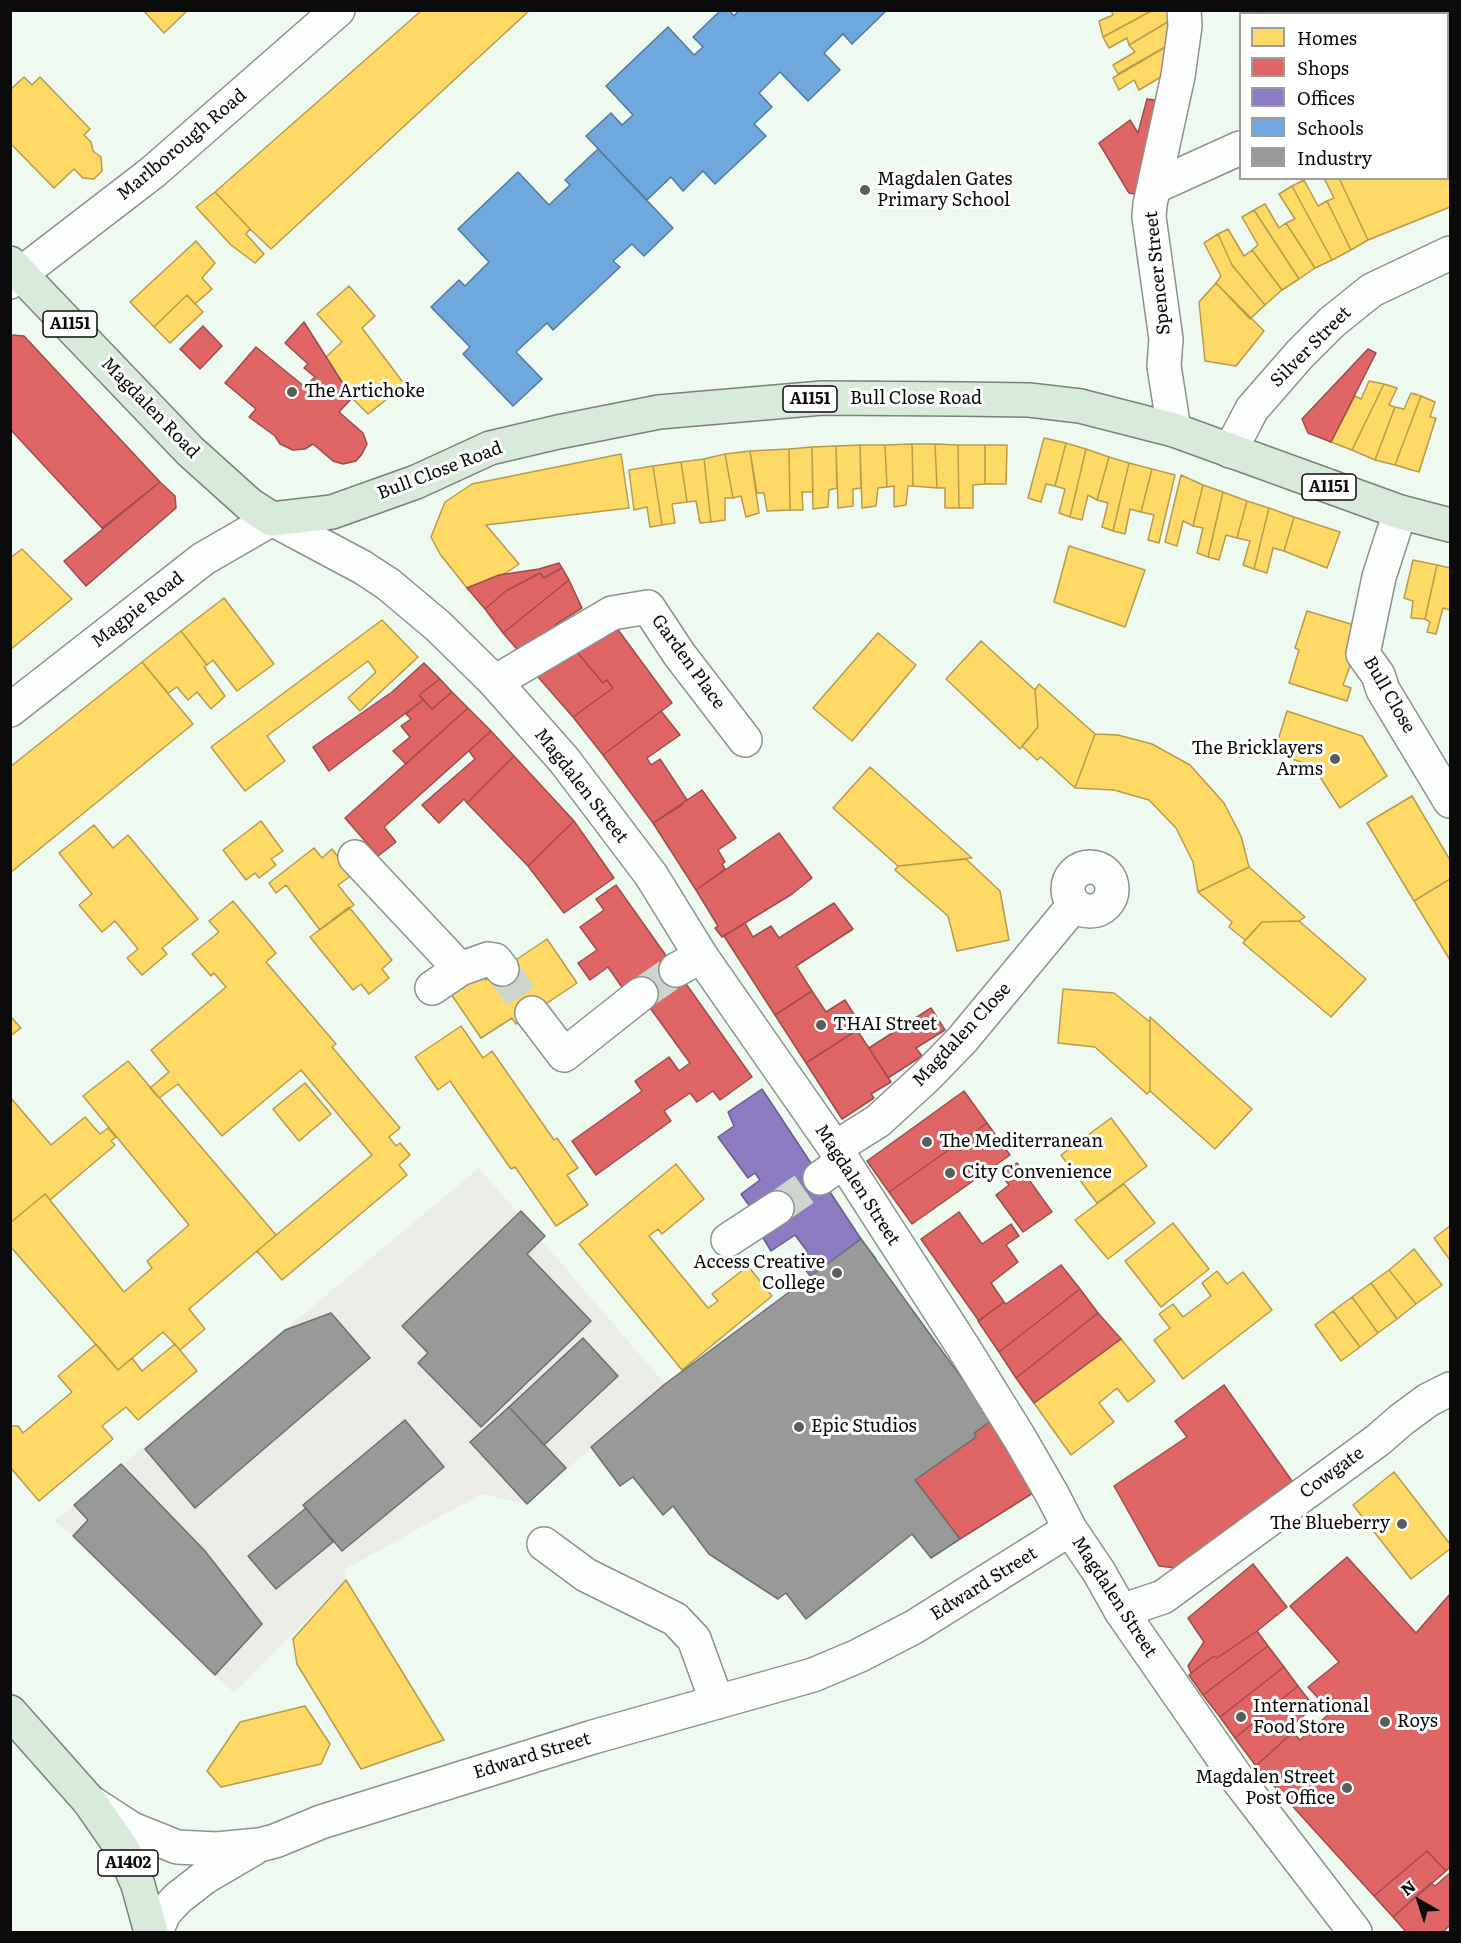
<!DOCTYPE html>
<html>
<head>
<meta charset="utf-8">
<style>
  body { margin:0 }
  #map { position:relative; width:1461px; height:1943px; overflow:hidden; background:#eef9f0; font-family:Literata,serif }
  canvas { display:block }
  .frame { position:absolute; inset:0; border:12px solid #0b0b0b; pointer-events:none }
  .legend { position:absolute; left:1239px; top:12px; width:210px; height:168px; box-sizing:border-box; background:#fff; border:2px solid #9d9d9d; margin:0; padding:8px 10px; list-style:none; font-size:18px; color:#0b0b0b }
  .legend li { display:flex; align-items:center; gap:12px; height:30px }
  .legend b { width:30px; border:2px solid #9d9d9d }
  .north { position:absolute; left:1389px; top:1871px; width:60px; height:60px; -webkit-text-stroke:4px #fff; paint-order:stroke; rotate:321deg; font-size:16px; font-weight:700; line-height:24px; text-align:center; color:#0b0b0b }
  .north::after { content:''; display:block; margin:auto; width:21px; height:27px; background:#0b0b0b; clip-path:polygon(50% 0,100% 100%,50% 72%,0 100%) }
</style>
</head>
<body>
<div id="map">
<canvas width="1461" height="1943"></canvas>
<div class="frame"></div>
<ul class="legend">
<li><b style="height:16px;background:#ffd966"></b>Homes</li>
<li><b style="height:16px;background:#e06666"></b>Shops</li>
<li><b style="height:16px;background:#8e7cc3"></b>Offices</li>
<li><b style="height:16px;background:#6fa8dc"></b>Schools</li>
<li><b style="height:16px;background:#999"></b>Industry</li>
</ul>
<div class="north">N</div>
</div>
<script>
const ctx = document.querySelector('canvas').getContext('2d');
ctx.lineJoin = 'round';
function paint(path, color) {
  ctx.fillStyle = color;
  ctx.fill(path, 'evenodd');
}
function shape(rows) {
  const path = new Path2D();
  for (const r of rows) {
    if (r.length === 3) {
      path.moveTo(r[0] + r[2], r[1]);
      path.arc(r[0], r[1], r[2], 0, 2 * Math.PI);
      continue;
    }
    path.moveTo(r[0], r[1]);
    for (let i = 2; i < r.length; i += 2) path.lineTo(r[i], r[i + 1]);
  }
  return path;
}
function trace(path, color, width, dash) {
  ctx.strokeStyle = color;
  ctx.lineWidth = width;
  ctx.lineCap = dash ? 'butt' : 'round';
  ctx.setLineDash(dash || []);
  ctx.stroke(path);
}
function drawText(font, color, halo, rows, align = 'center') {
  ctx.font = font + ' Literata,serif';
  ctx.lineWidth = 6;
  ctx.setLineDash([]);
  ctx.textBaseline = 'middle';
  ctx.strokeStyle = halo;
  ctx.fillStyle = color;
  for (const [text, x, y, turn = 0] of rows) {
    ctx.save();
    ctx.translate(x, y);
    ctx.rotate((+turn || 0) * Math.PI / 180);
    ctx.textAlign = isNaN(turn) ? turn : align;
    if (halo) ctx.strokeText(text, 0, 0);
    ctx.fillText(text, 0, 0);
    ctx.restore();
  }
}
paint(shape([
  [479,1168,665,1384,527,1504,481,1494,344,1570,346,1580,234,1693,73,1536,55,1521]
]), '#ecece7');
const homes = shape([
  [143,10,188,10,164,33,143,10],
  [422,10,530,10,271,249,250,229,215,192,422,10],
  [1111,10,1153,10,1103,37,1099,21,1113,15,1111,10],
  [1153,10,1166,10,1171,20,1129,45,1127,38,1109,48,1103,37,1153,10],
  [1244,10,1320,10,1321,14,1246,14,1244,10],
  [1171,20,1179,39,1118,74,1113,65,1135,52,1129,45,1171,20],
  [1179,39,1176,68,1139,90,1134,80,1119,90,1113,78,1179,39],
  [24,77,32,85,40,77,90,129,84,135,91,142,93,151,101,157,102,171,94,179,83,178,74,169,54,188,10,143,10,90,24,77],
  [1450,114,1450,207,1368,240,1339,178,1448,178,1448,116,1450,114],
  [1324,178,1339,178,1368,240,1351,250,1327,201,1334,198,1324,178],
  [1304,180,1318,206,1327,201,1351,250,1332,260,1292,186,1304,180],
  [1292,186,1332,260,1315,268,1286,223,1295,219,1279,194,1292,186],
  [215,192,250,229,246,234,264,254,255,263,231,245,196,207,215,192],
  [1265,204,1279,228,1286,223,1315,268,1299,279,1254,210,1265,204],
  [1254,210,1299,279,1282,290,1252,250,1258,245,1242,217,1254,210],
  [1228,229,1244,256,1252,250,1282,290,1265,305,1232,265,1218,234,1228,229],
  [1218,234,1232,265,1265,305,1250,319,1216,283,1221,276,1204,243,1218,234],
  [196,241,215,263,202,278,212,289,195,304,187,295,154,327,130,302,196,241],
  [1216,283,1264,331,1236,366,1205,361,1199,302,1216,283],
  [349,286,375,316,362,328,405,385,368,414,352,398,326,357,342,342,317,314,349,286],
  [187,295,203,312,170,343,154,327,187,295],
  [1369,381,1384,384,1352,450,1331,442,1355,396,1361,399,1369,381],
  [1384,384,1397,388,1389,405,1395,407,1375,460,1352,450,1384,384],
  [1411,393,1421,396,1395,465,1375,460,1395,407,1404,409,1411,393],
  [1421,396,1435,402,1430,417,1436,418,1419,472,1395,465,1421,396],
  [1044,438,1066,443,1055,486,1046,484,1041,502,1028,498,1044,438],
  [1066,443,1086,449,1070,517,1059,513,1065,489,1055,486,1066,443],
  [912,444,935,444,937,488,913,486,912,444],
  [912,444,913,486,908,486,906,505,894,507,894,486,887,487,885,445,912,444],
  [935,444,958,445,959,508,945,508,945,488,937,488,935,444],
  [860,445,885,445,887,487,878,488,876,506,862,508,860,445],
  [860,445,861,488,853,489,853,506,838,508,836,446,860,445],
  [958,445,985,445,985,484,973,485,973,508,959,508,958,445],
  [985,445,1007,445,1006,484,985,484,985,445],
  [836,446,837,488,829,490,828,507,813,509,812,447,836,446],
  [812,447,813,492,802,492,803,510,790,510,789,449,812,447],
  [789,449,790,510,767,511,764,493,757,493,750,451,789,449],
  [1086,449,1109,457,1097,500,1088,495,1082,520,1070,517,1086,449],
  [750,451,759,513,746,517,741,496,733,498,725,454,750,451],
  [621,454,629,508,486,525,519,564,506,573,467,588,440,554,431,537,445,502,472,484,621,454],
  [725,454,733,498,725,498,725,520,711,522,704,459,725,454],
  [1109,457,1129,463,1113,531,1102,527,1108,503,1097,500,1109,457],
  [704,459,711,522,700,523,696,501,687,502,681,462,704,459],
  [681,462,687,502,672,504,675,523,662,525,653,466,681,462],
  [1129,463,1152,469,1141,512,1130,509,1125,534,1113,531,1129,463],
  [653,466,662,525,650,527,647,507,634,510,629,470,653,466],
  [1152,469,1175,475,1159,543,1148,540,1154,515,1141,512,1152,469],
  [1181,475,1203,485,1193,526,1183,521,1177,546,1165,542,1181,475],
  [1203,485,1223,492,1208,557,1197,553,1203,528,1193,526,1203,485],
  [1223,492,1247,501,1237,538,1226,535,1219,560,1208,557,1223,492],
  [1247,501,1269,508,1254,569,1243,565,1250,541,1237,538,1247,501],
  [1269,508,1294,517,1284,551,1273,548,1267,573,1254,569,1269,508],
  [1294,517,1340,532,1327,568,1284,551,1294,517],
  [1069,546,1145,570,1125,627,1054,602,1069,546],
  [22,549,72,599,10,650,10,558,22,549],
  [1413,560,1437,565,1425,619,1411,618,1413,601,1404,598,1413,560],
  [1437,565,1450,568,1450,610,1443,608,1436,634,1427,632,1430,622,1425,619,1437,565],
  [224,598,274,664,237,691,213,660,207,665,181,631,224,598],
  [1307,611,1364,628,1343,685,1351,688,1347,701,1289,683,1299,650,1295,648,1307,611],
  [382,620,418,657,360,711,348,698,376,672,368,661,267,736,285,761,245,791,211,747,382,620],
  [181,631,207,665,204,667,225,696,211,709,197,692,188,700,177,687,168,693,142,662,181,631],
  [878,633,916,665,852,741,813,708,878,633],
  [981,641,1035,690,1038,727,1020,749,946,679,981,641],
  [142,662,193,724,10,873,10,767,142,662],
  [1039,684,1095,734,1075,788,1041,757,1037,760,1022,746,1038,727,1035,690,1039,684],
  [1287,711,1362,736,1387,776,1340,808,1313,766,1274,753,1287,711],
  [1095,734,1118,735,1152,744,1190,765,1224,803,1241,836,1249,867,1198,892,1193,862,1176,828,1149,800,1114,790,1075,788,1095,734],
  [870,767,972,858,898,866,833,808,870,767],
  [1412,796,1450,860,1450,879,1414,901,1367,823,1412,796],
  [261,821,283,851,271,859,276,865,259,878,255,873,246,880,223,850,261,821],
  [94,825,113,848,128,835,198,919,162,948,167,954,142,975,127,958,138,949,115,921,102,932,79,905,92,894,59,853,94,825],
  [314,848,322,858,332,849,352,875,338,885,354,905,320,930,286,885,276,893,269,883,314,848],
  [966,859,1000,891,1009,940,957,951,948,916,895,870,898,866,966,859],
  [1249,867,1305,917,1299,921,1262,922,1245,940,1229,927,1232,922,1198,892,1249,867],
  [1450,879,1450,960,1414,901,1450,879],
  [233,901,276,953,266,962,336,1044,332,1047,400,1128,389,1137,396,1146,400,1143,410,1155,399,1165,407,1175,282,1280,257,1251,372,1155,301,1070,222,1136,178,1084,159,1098,150,1088,169,1072,151,1050,226,987,214,973,211,976,192,954,219,932,209,921,233,901],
  [349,907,392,960,382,969,389,978,369,994,361,984,353,990,310,937,349,907],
  [1299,921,1366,979,1331,1017,1243,943,1262,922,1299,921],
  [547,939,577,983,516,1024,512,1018,481,1038,451,994,482,974,486,980,547,939],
  [1063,989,1114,993,1150,1022,1150,1091,1147,1094,1095,1047,1058,1043,1063,989],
  [10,1016,21,1028,10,1036,10,1016],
  [1150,1017,1252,1109,1215,1149,1150,1091,1150,1017],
  [461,1026,483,1058,492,1051,554,1140,557,1138,578,1168,567,1175,588,1205,556,1226,515,1167,511,1169,450,1081,438,1090,415,1057,461,1026],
  [128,1061,276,1235,189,1309,205,1329,180,1350,163,1332,118,1370,10,1246,10,1223,45,1194,124,1292,152,1268,147,1261,189,1225,83,1096,128,1061],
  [305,1083,331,1114,299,1141,273,1109,305,1083],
  [10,1097,51,1145,85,1117,100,1134,108,1128,116,1137,111,1141,115,1145,50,1200,45,1194,10,1223,10,1097],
  [1111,1118,1147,1166,1097,1203,1061,1155,1111,1118],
  [676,1164,704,1199,662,1234,658,1229,649,1236,708,1308,718,1301,712,1294,748,1266,772,1296,682,1370,579,1244,676,1164],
  [1124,1184,1155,1223,1108,1259,1075,1220,1124,1184],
  [1173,1223,1209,1269,1161,1307,1125,1261,1173,1223],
  [1450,1226,1450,1260,1434,1238,1450,1226],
  [1414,1249,1442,1285,1416,1304,1389,1270,1414,1249],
  [1389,1270,1416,1304,1397,1319,1371,1283,1389,1270],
  [1217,1271,1227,1284,1243,1272,1272,1310,1183,1379,1154,1340,1170,1328,1159,1314,1173,1304,1183,1317,1211,1296,1202,1283,1217,1271],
  [1371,1283,1397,1319,1378,1333,1352,1297,1371,1283],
  [1352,1297,1378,1333,1360,1347,1333,1311,1352,1297],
  [1333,1311,1360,1347,1341,1361,1315,1325,1333,1311],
  [1121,1339,1155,1381,1128,1402,1117,1388,1099,1403,1114,1422,1071,1455,1034,1403,1121,1339],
  [96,1344,118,1370,132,1358,142,1371,175,1344,197,1371,138,1420,126,1407,102,1426,113,1439,39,1501,10,1467,10,1426,18,1426,23,1433,72,1392,58,1376,96,1344],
  [1394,1472,1450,1544,1450,1549,1411,1579,1353,1505,1394,1472],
  [346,1580,444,1740,361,1769,297,1664,293,1639,346,1580],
  [305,1706,330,1744,321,1764,221,1787,207,1771,240,1722,305,1706]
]);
paint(homes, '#ffd966');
trace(homes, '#b69b4b', 1.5);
const shops = shape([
  [1147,99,1177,103,1148,197,1129,193,1099,143,1130,120,1138,133,1147,99],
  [304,322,352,398,339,412,363,433,367,444,362,454,356,461,343,464,333,461,313,444,305,449,293,450,280,444,275,436,249,417,256,409,225,383,256,347,305,387,315,377,304,368,308,364,285,343,304,322],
  [203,326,222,346,200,369,180,349,203,326],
  [11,335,24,336,160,482,102,528,10,429,11,335],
  [1368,349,1376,353,1331,442,1308,433,1302,419,1368,349],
  [160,482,175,496,176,508,86,586,64,561,160,482],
  [559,563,562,568,544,578,540,573,506,591,485,609,467,588,499,575,539,569,559,563],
  [562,568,569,580,503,633,485,609,506,591,540,573,544,578,562,568],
  [569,580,582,608,555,625,558,629,522,655,503,633,569,580],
  [616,627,672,703,603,755,573,717,613,688,607,680,603,683,577,652,616,627],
  [570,644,603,683,607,680,613,688,573,717,531,669,570,644],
  [424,663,440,679,419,695,423,700,329,771,313,747,392,692,424,663],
  [440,679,452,692,432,709,419,695,440,679],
  [452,692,468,708,406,764,393,751,410,737,401,726,411,719,406,714,423,700,432,709,452,692],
  [468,708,491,731,384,827,396,842,378,856,345,818,468,708],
  [661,711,680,735,647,758,651,765,660,759,687,800,681,804,682,805,653,823,603,755,661,711],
  [491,731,514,756,467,803,464,799,439,823,422,805,475,759,469,751,491,731],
  [514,756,574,821,528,866,467,803,514,756],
  [702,790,736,838,718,850,725,862,722,864,725,869,696,890,653,823,702,790],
  [574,821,614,878,564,913,528,866,574,821],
  [779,833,812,878,792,894,722,937,715,928,718,926,696,890,779,833],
  [616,885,752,1077,720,1100,713,1091,697,1102,690,1093,664,1111,671,1121,596,1175,572,1141,642,1091,635,1081,669,1057,679,1071,690,1063,635,987,626,993,608,967,590,980,578,963,597,950,580,927,604,910,596,899,616,885],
  [834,903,853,929,796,966,812,991,775,1015,724,936,745,923,753,937,771,926,779,938,834,903],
  [812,991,826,1012,845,1000,862,1027,806,1063,775,1015,812,991],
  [931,1008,945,1030,916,1048,922,1056,888,1078,869,1048,931,1008],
  [857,1030,891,1082,871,1094,874,1098,842,1119,806,1063,857,1030],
  [964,1091,987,1123,889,1192,867,1161,964,1091],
  [987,1123,1010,1155,912,1224,889,1192,987,1123],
  [1017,1163,1052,1212,1023,1232,996,1195,1009,1185,1001,1174,1017,1163],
  [959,1212,982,1244,1011,1224,1019,1236,1006,1245,1018,1262,991,1283,1004,1302,979,1321,921,1239,959,1212],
  [1061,1265,1080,1289,999,1352,978,1321,1004,1302,1006,1304,1061,1265],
  [1080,1289,1098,1313,1016,1378,999,1352,1080,1289],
  [1098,1313,1121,1339,1034,1403,1016,1378,1098,1313],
  [1224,1385,1292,1481,1176,1568,1159,1566,1114,1486,1187,1437,1175,1421,1224,1385],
  [992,1420,1033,1493,960,1539,915,1480,976,1437,974,1433,992,1420],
  [1347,1557,1416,1633,1450,1594,1450,1867,1446,1871,1427,1851,1374,1896,1256,1766,1293,1732,1300,1740,1331,1712,1308,1687,1339,1662,1290,1606,1347,1557],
  [1253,1564,1287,1607,1257,1631,1217,1658,1214,1656,1191,1673,1188,1666,1204,1642,1188,1618,1253,1564],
  [1257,1631,1268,1646,1203,1695,1189,1675,1214,1656,1217,1658,1257,1631],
  [1268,1646,1284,1667,1220,1717,1203,1695,1268,1646],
  [1284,1667,1298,1686,1235,1738,1220,1717,1284,1667],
  [1298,1686,1314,1707,1289,1728,1293,1732,1256,1766,1235,1738,1298,1686],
  [1427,1851,1446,1871,1393,1917,1374,1896,1427,1851],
  [1450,1873,1450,1925,1443,1932,1406,1932,1393,1917,1431,1883,1435,1886,1450,1873]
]);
paint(shops, '#e06666');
trace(shops, '#a04b4b', 1.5);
const offices = shape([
  [762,1089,861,1239,811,1277,797,1259,807,1251,795,1235,771,1251,762,1236,755,1214,741,1194,760,1180,755,1173,748,1178,718,1137,734,1126,728,1112,762,1089]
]);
paint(offices, '#8e7cc3');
trace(offices, '#675a8c', 1.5);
const schools = shape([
  [721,10,729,10,734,16,739,10,887,10,852,44,843,34,824,53,840,70,808,101,780,72,759,93,772,107,754,124,766,136,715,184,703,171,683,191,671,177,647,200,586,136,611,113,622,125,633,115,606,86,668,27,694,55,703,47,693,37,721,10],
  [598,149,673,228,644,256,632,244,613,261,620,267,553,330,547,323,516,352,542,379,513,406,463,354,470,347,431,307,459,280,465,286,489,262,458,229,518,172,549,205,570,185,565,180,598,149],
  [861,1239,876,1259,810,1310,795,1289,861,1239]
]);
paint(schools, '#6fa8dc');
trace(schools, '#51799d', 1.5);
const industry = shape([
  [521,1211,545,1236,527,1254,591,1321,481,1427,418,1363,428,1353,402,1326,521,1211],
  [861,1239,992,1420,974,1433,976,1437,915,1480,960,1539,931,1558,912,1534,806,1619,786,1593,778,1599,709,1554,673,1506,663,1515,633,1477,620,1486,591,1447,665,1384,861,1239],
  [331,1313,370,1358,195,1508,145,1449,285,1330,331,1313],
  [583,1338,618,1376,544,1445,509,1407,583,1338],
  [509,1407,566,1468,527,1504,470,1442,509,1407],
  [405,1420,444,1467,342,1551,303,1505,405,1420],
  [121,1464,205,1551,262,1624,215,1675,73,1536,88,1520,74,1505,121,1464],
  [306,1508,333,1542,276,1589,248,1556,306,1508]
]);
paint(industry, '#999');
trace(industry, '#6e6e6e', 1.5);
trace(shape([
  [502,969,532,1013],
  [641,994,676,970],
  [777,1208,820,1178]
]), '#ccd5ce', 33, [33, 16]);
const minor = shape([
  [1448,50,1450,48],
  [1154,187,1240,148],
  [10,282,153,172,338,10],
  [1174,430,1164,366,1166,339,1149,217,1150,204,1178,76,1185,26,1184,10],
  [1230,451,1252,409,1300,354,1332,322,1372,290,1450,253],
  [1400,512,1379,577,1363,654,1378,675,1383,690,1450,801],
  [495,682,612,613,648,607,679,654,745,740],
  [355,857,460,969,488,959,495,960,502,969],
  [1090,889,22],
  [676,970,701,956],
  [432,988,460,969],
  [532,1013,564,1055,641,994],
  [835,1148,878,1121,926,1077,962,1040,1074,905],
  [820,1178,843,1162],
  [728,1240,777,1208],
  [544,1544,586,1575,675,1619,694,1639,717,1702],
  [1121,1611,1163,1597,1378,1440,1401,1420,1428,1400,1450,1389]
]);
const tertiary = shape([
  [10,710,203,559,272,519,362,567,388,584,438,626,495,682,564,760,651,875,701,956,835,1148,965,1350,1019,1437,1052,1494,1070,1529,1099,1572,1121,1611,1239,1781,1355,1932],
  [89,1801,132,1829,177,1847,216,1849,259,1845,275,1841,321,1822,593,1737,813,1675,858,1656,914,1627,1070,1529],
  [156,1932,164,1913,178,1898,205,1877,253,1849]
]);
const primary = shape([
  [10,263,190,451,250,505,272,519,332,512,416,482,490,448,558,432,659,412,822,398,962,399,1029,400,1080,406,1174,430,1400,512,1450,525],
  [10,1712,89,1801,123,1850,138,1885,151,1932]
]);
trace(minor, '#8d928e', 36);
trace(tertiary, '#8d928e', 36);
trace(primary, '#7a7f7b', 36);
trace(minor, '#fcfefd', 33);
trace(tertiary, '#fcfefd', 33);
trace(primary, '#d8eada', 33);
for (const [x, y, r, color] of [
  [865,190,6,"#5a5e5b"],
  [292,392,6,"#5a5e5b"],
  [1335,759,6,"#5a5e5b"],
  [821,1025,6,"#5a5e5b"],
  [927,1142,6,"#5a5e5b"],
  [950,1173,6,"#5a5e5b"],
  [837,1273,6,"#5a5e5b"],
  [799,1427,6,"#5a5e5b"],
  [1402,1524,6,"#5a5e5b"],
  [1241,1717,6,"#5a5e5b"],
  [1385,1722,6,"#5a5e5b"],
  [1347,1788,6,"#5a5e5b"]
]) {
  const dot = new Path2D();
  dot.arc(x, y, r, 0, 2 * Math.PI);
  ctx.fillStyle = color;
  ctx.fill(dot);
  trace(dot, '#fff', 2);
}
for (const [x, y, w] of [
  [70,324,54],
  [810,399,54],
  [1329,487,54],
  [128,1863,60]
]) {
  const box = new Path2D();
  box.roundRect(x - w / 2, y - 13, w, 26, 4.5);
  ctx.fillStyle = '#fff';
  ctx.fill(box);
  trace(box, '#0b0b0b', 1.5);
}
drawText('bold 16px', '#0b0b0b', null, [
  ["A1151",70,324],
  ["A1151",810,399],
  ["A1151",1329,487],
  ["A1402",128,1863]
]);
drawText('18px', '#0b0b0b', '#fff', [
  ["Marlborough Road",182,145,-40],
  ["Spencer Street",1158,273,-96],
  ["Silver Street",1311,347,-45],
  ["Bull Close Road",916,399],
  ["Magdalen Road",150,408,46],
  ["Bull Close Road",440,471,-21],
  ["Magpie Road",138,610,-38],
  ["Garden Place",688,662,54],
  ["Bull Close",1389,695,60],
  ["Magdalen Street",581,786,52],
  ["Magdalen Close",962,1035,-47],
  ["Magdalen Street",857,1185,57],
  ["Cowgate",1332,1473,-36],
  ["Edward Street",984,1584,-32],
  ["Magdalen Street",1114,1597,57],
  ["Edward Street",532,1756,-17]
]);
drawText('18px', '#0b0b0b', '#fff', [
  ["Magdalen Gates",877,180],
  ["Primary School",877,201],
  ["The Artichoke",304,392],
  ["The Bricklayers",1323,749,"right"],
  ["Arms",1323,770,"right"],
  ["THAI Street",833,1025],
  ["The Mediterranean",939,1142],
  ["City Convenience",962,1173],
  ["Access Creative",825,1263,"right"],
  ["College",825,1284,"right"],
  ["Epic Studios",811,1427],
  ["The Blueberry",1390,1524,"right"],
  ["International",1253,1707],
  ["Food Store",1253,1728],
  ["Roys",1397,1722],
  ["Magdalen Street",1335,1778,"right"],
  ["Post Office",1335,1799,"right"]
], 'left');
</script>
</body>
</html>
